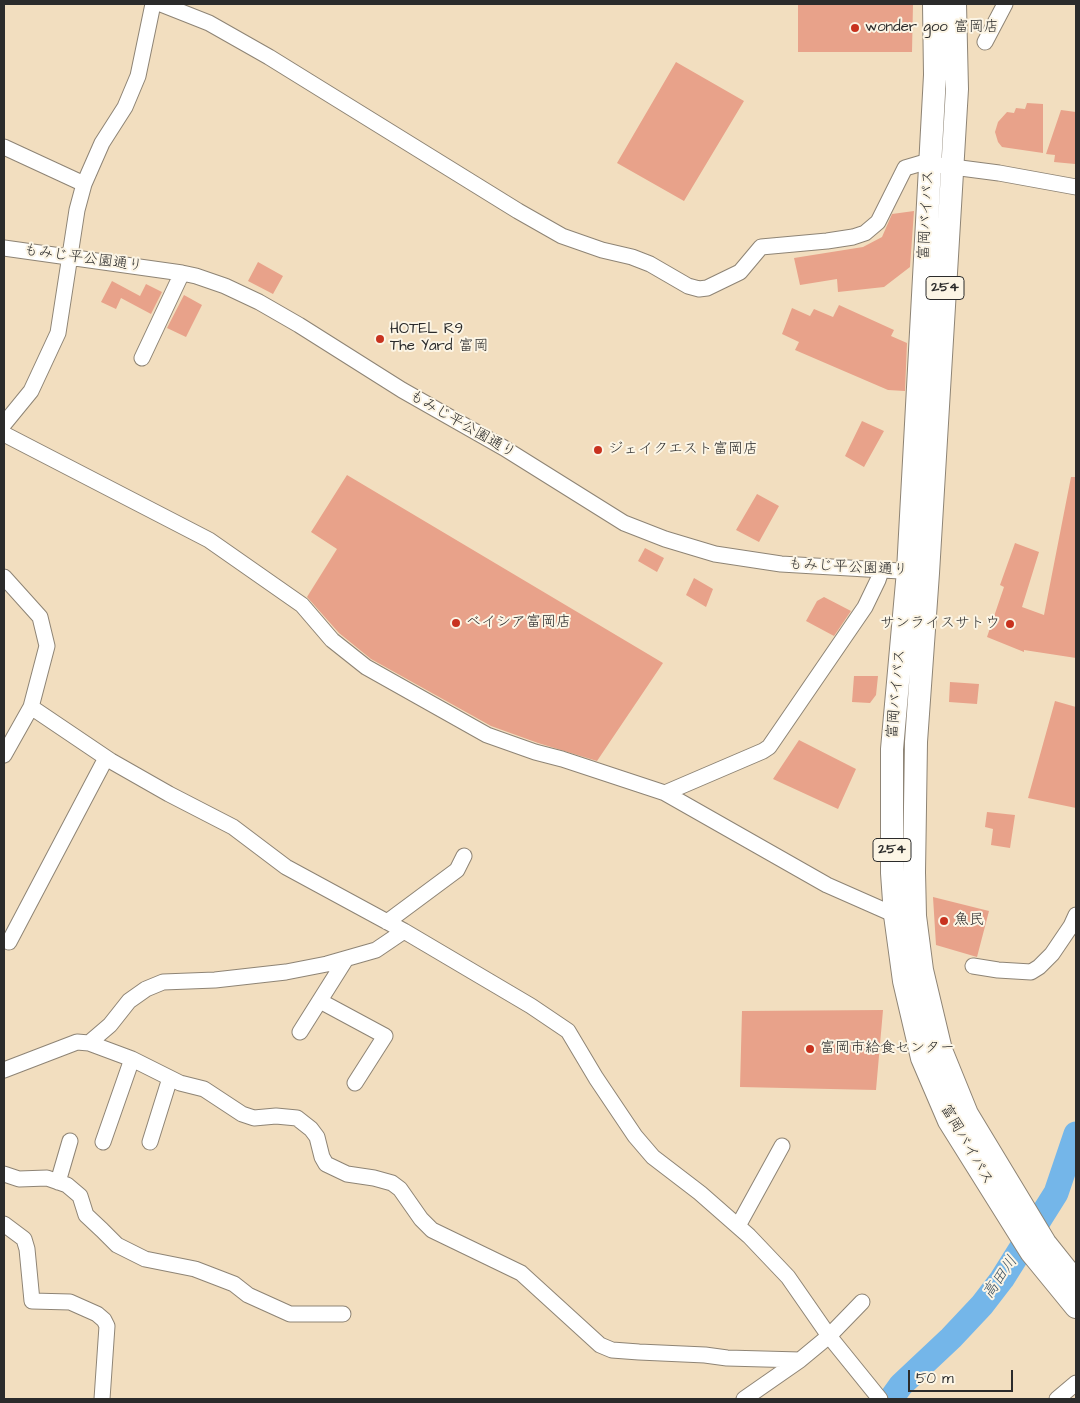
<!DOCTYPE html>
<html>
<head>
<meta charset="utf-8">
<style>
  body { margin:0 }
  #map { position:relative; width:1080px; height:1403px; overflow:hidden; background:#f2debf; font-family:"Architects Daughter",sans-serif }
  canvas { display:block }
  .frame { position:absolute; inset:0; border:5px solid #2b2b2b; pointer-events:none }
  .scale { position:absolute; left:908px; top:1370px; width:105px; height:22px; box-sizing:border-box; border:2px solid #2b2b2b; border-top:0; padding-left:6px; font-size:15px; line-height:18px; white-space:nowrap; color:#2b2b2b; -webkit-text-stroke:4px #fcf5e5; paint-order:stroke }
</style>
</head>
<body>
<div id="map">
<canvas width="1080" height="1403"></canvas>
<div class="frame"></div>
<div class="scale">50 m</div>
</div>
<script>
const ctx = document.querySelector('canvas').getContext('2d');
ctx.lineJoin = 'round';
function shape(rows) {
  const path = new Path2D();
  for (const r of rows) {
    path.moveTo(r[0], r[1]);
    for (let i = 2; i < r.length; i += 2) path.lineTo(r[i], r[i + 1]);
  }
  return path;
}
function trace(path, color, width, dash) {
  ctx.strokeStyle = color;
  ctx.lineWidth = width;
  ctx.lineCap = dash ? 'butt' : 'round';
  ctx.setLineDash(dash || []);
  ctx.stroke(path);
}
function paint(path, color) {
  ctx.fillStyle = color;
  ctx.fill(path, 'evenodd');
}
function drawText(font, color, halo, rows, align = 'center') {
  ctx.font = font + ' "Architects Daughter","Klee One",sans-serif';
  ctx.lineWidth = 4;
  ctx.setLineDash([]);
  ctx.textBaseline = 'middle';
  ctx.strokeStyle = halo;
  ctx.fillStyle = color;
  for (const [text, x, y, turn = 0] of rows) {
    ctx.save();
    ctx.translate(x, y);
    ctx.rotate((+turn || 0) * Math.PI / 180);
    ctx.textAlign = isNaN(turn) ? turn : align;
    if (halo) ctx.strokeText(text, 0, 0);
    ctx.fillText(text, 0, 0);
    ctx.restore();
  }
}
trace(shape([
  [891,1399,901,1385,951,1338,982,1305,1002,1279,1056,1193,1076,1134]
]), '#74b6e9', 25);
paint(shape([
  [798,4,913,4,912,52,798,52],
  [676,62,744,101,684,201,617,163],
  [1027,103,1043,104,1043,153,1002,147,998,142,995,132,998,122,1007,112,1014,113,1016,108,1025,109],
  [1061,110,1076,112,1076,155,1075,164,1054,162,1055,155,1046,154],
  [914,211,910,267,884,287,838,292,837,279,800,285,794,258,863,247,882,237,892,214],
  [258,262,283,276,273,294,248,281],
  [112,281,140,296,146,284,162,292,151,314,121,298,116,309,101,302],
  [184,295,202,305,186,337,167,328],
  [839,305,894,330,891,336,907,343,905,391,888,390,795,350,799,342,782,334,792,308,810,316,814,309,833,317],
  [862,421,884,431,864,467,845,456],
  [347,475,663,663,597,761,538,743,491,726,371,659,339,633,307,597,337,549,311,532],
  [1071,477,1076,477,1076,658,1024,650,1024,652,987,637,1004,587,1000,585,1015,543,1039,552,1022,607,1044,615],
  [757,494,779,506,759,542,736,530],
  [645,548,664,558,657,572,638,561],
  [694,578,713,589,706,607,686,595],
  [824,597,851,611,834,636,806,621,817,601],
  [854,676,878,676,876,695,870,703,852,702],
  [950,682,979,684,977,704,949,702],
  [1055,701,1076,707,1076,808,1028,798],
  [799,740,856,769,838,809,773,779],
  [987,812,1015,815,1010,848,991,845,993,829,985,827],
  [933,897,989,911,977,957,936,945],
  [883,1010,876,1090,740,1087,742,1011]
]), '#e8a28a');
const minor = shape([
  [161,4,209,23,269,57,518,211,562,236,602,250,632,257,650,264,688,286,699,289,707,288,740,272,761,247,827,241,853,237,865,233,878,222,905,168,922,163,999,173,1076,187],
  [985,42,1005,4],
  [4,147,84,184],
  [4,248,182,273,196,276,225,286,259,302,299,325,402,390,504,448,624,523,665,539,715,554,781,564,917,572],
  [142,358,182,273],
  [4,424,31,391,58,333,77,210,84,184,102,143,125,107,138,76,153,4],
  [4,434,209,540,302,605,332,640,366,667,487,735,535,752,562,759,665,793,827,885,895,915],
  [4,577,40,617,47,646,31,707,4,755],
  [31,707,111,761,169,794,233,827,286,867,404,931,531,1006,568,1031,596,1078,635,1136,653,1157,700,1193,749,1236,788,1277,829,1336,880,1399],
  [665,793,763,751,769,747,865,607,878,580,881,571],
  [387,922,457,870,464,856],
  [9,942,106,758],
  [973,966,998,970,1031,972,1039,967,1052,954,1071,926,1076,915],
  [320,1001,385,1036,355,1083],
  [300,1032,346,959],
  [89,1043,110,1025,129,1001,146,989,163,982,215,980,286,972,327,964,376,950,404,931],
  [4,1070,77,1042,89,1043,132,1059,180,1083,204,1089,242,1114,254,1118,276,1116,297,1118,311,1129,317,1137,322,1157,326,1164,347,1174,374,1178,392,1183,400,1189,421,1219,432,1230,521,1273,600,1345,612,1350,639,1352,705,1355,727,1358,800,1360],
  [103,1142,132,1059],
  [150,1142,170,1078],
  [4,1174,19,1179,47,1178,67,1185,80,1196,86,1215,102,1230,117,1245,145,1259,195,1269,234,1284,248,1295,290,1314,343,1314],
  [58,1182,70,1141],
  [4,1224,24,1239,27,1249,32,1301,70,1302,97,1314,104,1320,107,1326,102,1399],
  [738,1226,782,1146],
  [744,1399,800,1360,829,1336,862,1302],
  [1057,1399,1076,1383]
]);
const highway = shape([
  [934,4,935,75,908,571,892,749,892,873,895,915,904,981,922,1058,949,1121,1031,1252,1076,1307],
  [955,4,957,89,928,573,916,742,914,872,915,916,922,970,941,1050,967,1114,1045,1243,1076,1282]
]);
trace(minor, '#8e8475', 17);
trace(highway, '#8e8475', 24);
trace(minor, '#fff', 15);
trace(highway, '#fff', 22);
for (const [x, y, r, color] of [
  [855,28,5,"#c8321e"],
  [380,339,5,"#c8321e"],
  [598,450,5,"#c8321e"],
  [456,623,5,"#c8321e"],
  [1010,624,5,"#c8321e"],
  [944,921,5,"#c8321e"],
  [810,1049,5,"#c8321e"]
]) {
  const dot = new Path2D();
  dot.arc(x, y, r, 0, 2 * Math.PI);
  ctx.fillStyle = color;
  ctx.fill(dot);
  trace(dot, '#fcf5e5', 2);
}
for (const [x, y, w] of [
  [945,288,38],
  [892,850,38]
]) {
  const box = new Path2D();
  box.roundRect(x - w / 2, y - 11.5, w, 23, 4);
  ctx.fillStyle = '#fcf5e5';
  ctx.fill(box);
  trace(box, '#2b2b2b', 1);
}
drawText('bold 14px', '#2b2b2b', null, [
  ["254",945,288],
  ["254",892,850]
]);
drawText('15px', '#2b2b2b', '#fcf5e5', [
  ["wonder goo 富岡店",865,28],
  ["HOTEL R9",390,330],
  ["The Yard 富岡",390,347],
  ["ジェイクエスト富岡店",608,450],
  ["ベイシア富岡店",466,623],
  ["サンライスサトウ",1000,624,"right"],
  ["魚民",954,921],
  ["富岡市給食センター",820,1049]
], 'left');
drawText('15px', '#2b2b2b', '#fcf5e5', [
  ["富岡バイパス",927,215,-87],
  ["もみじ平公園通り",83,259,8],
  ["もみじ平公園通り",462,425,30],
  ["もみじ平公園通り",848,568,3],
  ["富岡バイパス",897,694,-85],
  ["富岡バイパス",966,1145,60]
]);
drawText('italic 16px', '#415564', '#fcf5e5', [
  ["高田川",1001,1278,-55]
]);
</script>
</body>
</html>
